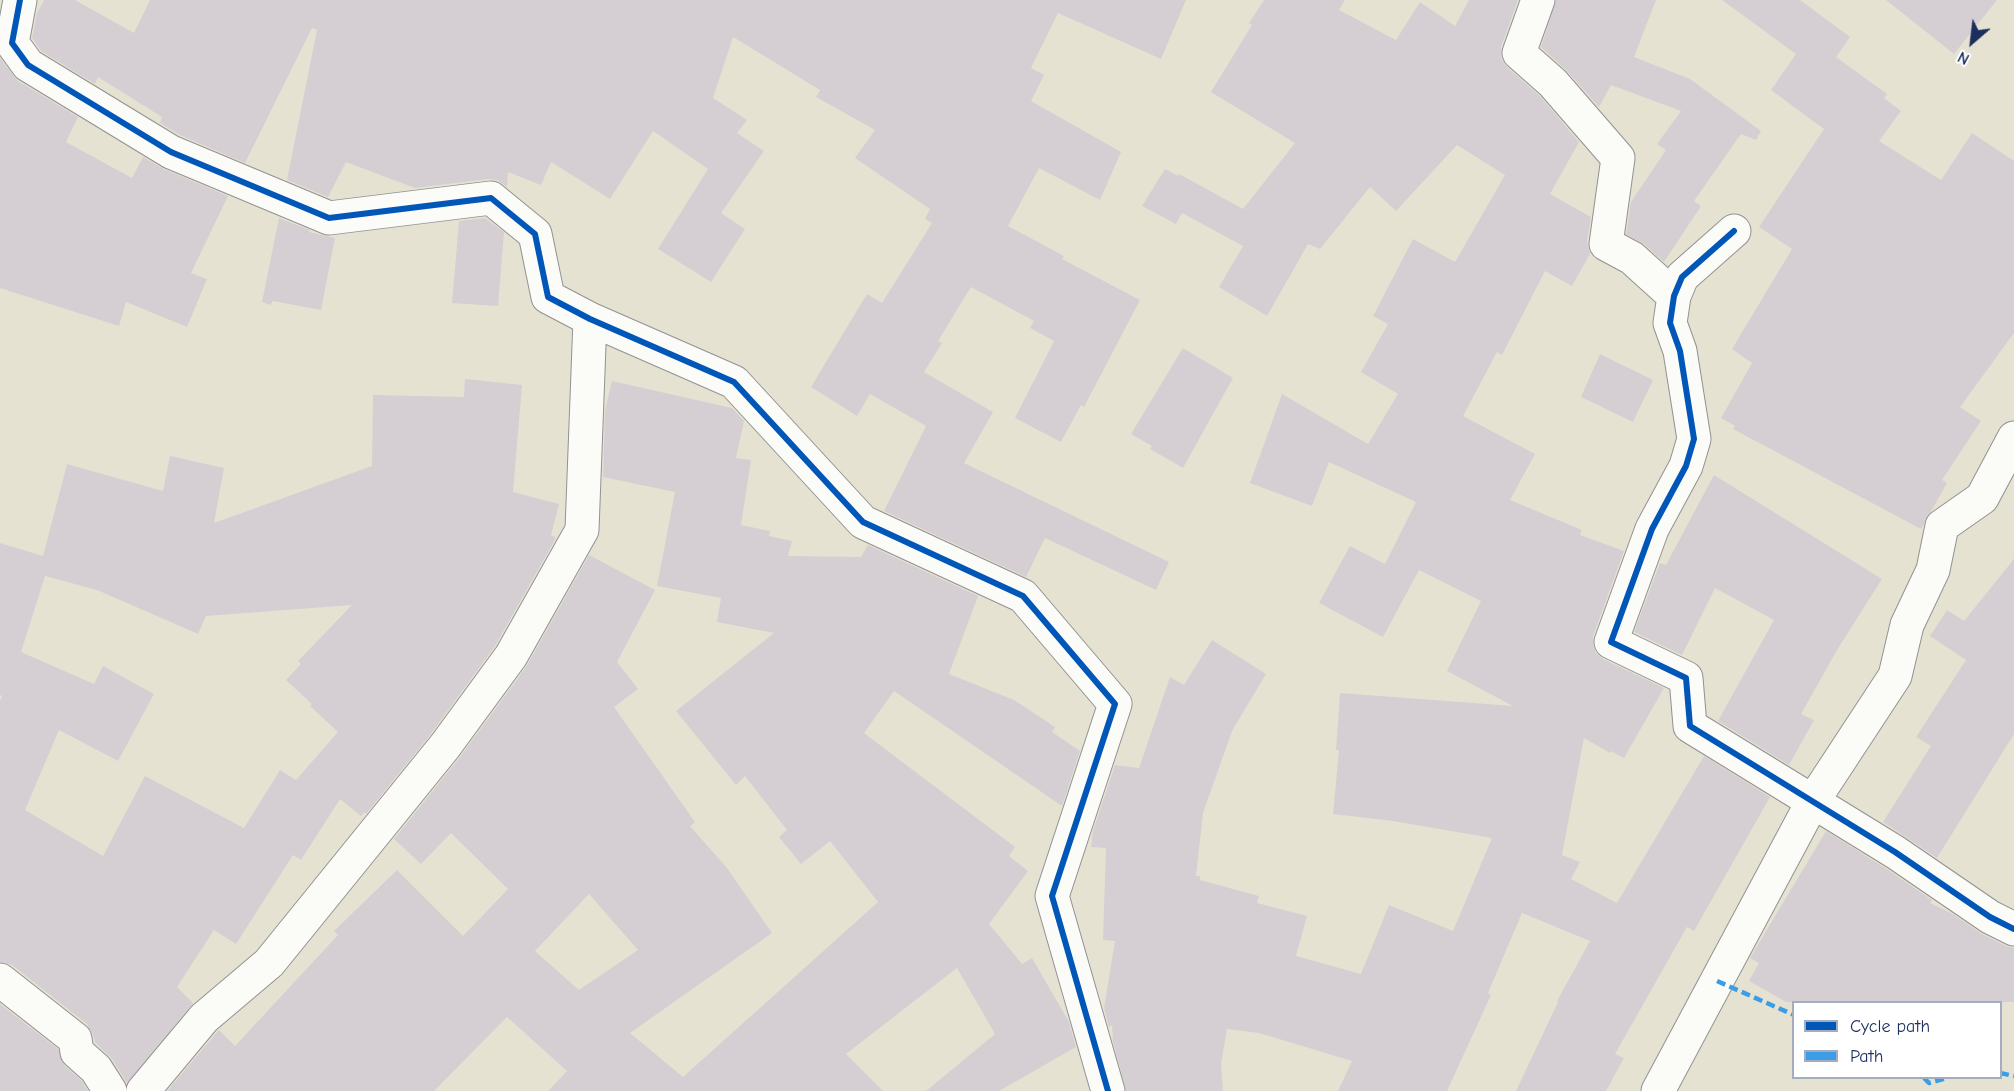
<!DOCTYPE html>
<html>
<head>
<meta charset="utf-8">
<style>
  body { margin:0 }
  #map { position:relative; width:2014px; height:1091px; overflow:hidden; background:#e6e2d2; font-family:"Comic Neue",sans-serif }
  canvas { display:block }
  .legend { position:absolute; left:1792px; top:1001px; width:210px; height:78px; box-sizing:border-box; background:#fff; border:2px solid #a4acbf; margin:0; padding:8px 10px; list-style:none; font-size:18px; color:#1b2f5e }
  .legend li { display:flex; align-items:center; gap:12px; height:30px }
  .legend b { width:30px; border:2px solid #a4acbf }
  .north { position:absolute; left:1942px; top:12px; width:60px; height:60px; -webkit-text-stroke:4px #fff; paint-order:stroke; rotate:208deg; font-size:16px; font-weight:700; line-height:24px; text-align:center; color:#1b2f5e }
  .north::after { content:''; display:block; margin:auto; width:21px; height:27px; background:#1b2f5e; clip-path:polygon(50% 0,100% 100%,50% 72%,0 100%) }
</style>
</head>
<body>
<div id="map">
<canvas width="2014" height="1091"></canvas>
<ul class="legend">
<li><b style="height:8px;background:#0057b8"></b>Cycle path</li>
<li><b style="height:8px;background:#3b9de6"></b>Path</li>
</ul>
<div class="north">N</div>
</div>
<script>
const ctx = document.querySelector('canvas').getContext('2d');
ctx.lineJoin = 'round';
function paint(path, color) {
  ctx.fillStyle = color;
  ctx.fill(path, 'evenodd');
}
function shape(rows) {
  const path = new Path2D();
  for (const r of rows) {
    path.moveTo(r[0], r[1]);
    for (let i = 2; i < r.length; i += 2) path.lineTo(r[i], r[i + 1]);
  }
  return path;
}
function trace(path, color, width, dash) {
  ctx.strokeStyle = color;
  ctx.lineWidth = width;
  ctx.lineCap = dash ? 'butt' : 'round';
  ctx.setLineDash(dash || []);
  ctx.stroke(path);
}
paint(shape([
  [44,0,75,0,134,33,150,0,1186,0,1161,59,1058,13,1031,68,1044,75,1031,101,1121,152,1100,200,1039,168,1008,226,1064,256,1062,259,1140,300,1084,407,1081,405,1061,442,1015,418,1054,341,1030,328,1034,321,971,287,938,341,942,343,924,372,993,412,964,463,1169,562,1156,590,1045,538,1026,577,884,511,926,426,870,394,857,416,811,387,867,294,882,303,932,223,925,219,930,209,855,158,875,130,816,97,820,90,733,37,713,98,747,120,737,133,764,151,721,213,745,229,711,282,658,249,708,169,653,131,610,199,551,162,541,185,508,172,507,187,497,180,489,179,415,188,346,162,328,197,287,180,317,30,312,28,245,163,180,135,160,123,162,117,98,77,95,84,41,51,32,38,37,13],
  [1264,0,1345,0,1339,10,1396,40,1420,2,1455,26,1469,0,1518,0,1501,47,1501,58,1507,67,1540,96,1579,142,1550,194,1591,217,1587,241,1590,254,1572,286,1545,271,1502,355,1497,352,1463,416,1535,454,1510,500,1582,530,1580,535,1624,551,1593,636,1593,645,1596,653,1603,659,1664,688,1624,758,1611,751,1610,753,1584,738,1562,855,1580,862,1571,879,1617,903,1704,756,1770,797,1694,931,1687,927,1615,1054,1624,1058,1606,1091,1516,1091,1558,1002,1557,1001,1590,941,1522,913,1488,993,1491,995,1447,1091,1338,1091,1352,1061,1259,1033,1227,1029,1221,1064,1223,1091,1126,1091,1113,1042,1112,1025,1109,1027,1104,1008,1115,941,1103,940,1106,848,1091,847,1093,831,1115,765,1139,768,1170,677,1184,685,1212,640,1266,674,1232,731,1203,813,1196,876,1200,876,1200,880,1259,896,1257,903,1307,916,1296,956,1361,974,1389,905,1453,931,1492,838,1393,821,1333,814,1339,750,1336,750,1340,693,1513,706,1447,671,1481,601,1419,570,1383,637,1319,603,1350,546,1385,564,1416,502,1329,462,1312,506,1250,483,1282,394,1368,444,1398,394,1361,372,1388,324,1373,316,1413,239,1455,262,1505,175,1457,145,1396,211,1370,187,1320,249,1308,244,1267,316,1219,287,1243,246,1182,213,1176,224,1142,206,1165,169,1178,176,1179,174,1243,209,1295,143,1211,92,1252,25,1249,23],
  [1556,0,1656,0,1634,57,1690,79,1761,131,1756,140,1741,134,1694,201,1701,206,1664,262,1644,244,1626,234,1631,202,1666,150,1657,144,1681,111,1611,85,1599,107,1567,71,1541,47],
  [1722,0,1800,0,1850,37,1836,57,1887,94,1884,98,1901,111,1879,141,1941,180,1972,133,2014,161,2014,333,1960,407,1981,421,1942,480,1947,483,1921,529,1733,429,1735,426,1721,418,1752,363,1732,349,1792,249,1759,227,1824,129,1771,90,1796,54],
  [1886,0,1997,0,1954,54],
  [0,58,18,81,78,117,66,142,132,178,143,157,164,169,228,196,191,273,207,279,187,327,126,302,119,326,0,288],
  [279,218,310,230,309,232,335,238,321,310,273,301,270,305,262,302],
  [485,218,504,232,498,306,452,303,459,221],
  [1183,348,1233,378,1183,468,1150,449,1152,446,1131,434],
  [1600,354,1653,380,1633,422,1581,397],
  [465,379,522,385,513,492,559,504,551,535,556,538,495,646,430,735,366,814,364,812,361,816,340,799,301,860,293,855,236,944,214,930,177,987,193,1003,127,1083,112,1059,95,1042,93,1035,87,1024,12,965,0,962,0,701,2,696,0,695,0,543,43,556,67,464,163,491,170,456,224,468,214,523,372,466,373,395,464,397],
  [45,576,97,590,198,634,206,616,352,605,298,661,301,664,286,680,312,704,310,706,338,732,296,780,280,770,244,828,145,776,103,856,25,810,59,730,118,761,154,694,103,666,94,684,21,652],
  [612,381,732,408,744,421,736,458,751,460,741,525,770,531,769,536,792,541,788,556,861,557,868,545,978,596,949,674,1014,700,1055,727,1052,732,1080,751,1062,806,894,691,864,733,1015,847,1009,856,1028,871,989,924,1022,964,1032,958,1069,1022,1076,1047,999,1091,926,1091,995,1034,957,968,846,1054,883,1091,548,1091,567,1071,507,1017,434,1091,167,1091,219,1030,235,1046,338,935,334,931,397,870,463,936,508,889,451,833,421,864,394,839,460,757,526,667,589,555,655,590,617,662,638,689,614,707,695,822,690,826,727,868,772,933,630,1033,683,1077,878,902,830,841,801,864,779,837,787,830,745,776,736,785,676,711,774,633,717,622,721,598,657,586,675,492,603,477,605,411],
  [589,894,638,950,579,990,535,951],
  [1714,475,1882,579,1837,650,1801,714,1814,720,1789,765,1718,721,1774,620,1715,588,1682,655,1634,632,1660,563,1666,565],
  [2014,559,2014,734,1937,858,1883,822,1931,746,1916,737,1966,660,1930,636,1947,610,1964,621],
  [1826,831,1885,868,1932,900,1930,903,1951,913,1982,934,2006,946,2014,948,2014,1002,1786,1002,1749,981,1759,963,1750,958],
  [0,1004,58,1049,64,1065,82,1081,88,1091,0,1091]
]), '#d5cfd3');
const minor = shape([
  [20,0,12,43,28,65,171,152,329,218,491,198,535,234,548,297,590,319,734,382,863,522,1023,596,1115,704,1052,896,1108,1091],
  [1538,0,1519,53,1553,83,1618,158,1606,244,1632,258,1674,296],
  [1734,231,1682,277,1674,296,1670,323,1680,351,1694,439,1686,466,1652,529,1611,642,1686,678,1690,726,1895,852,1990,917,2014,929],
  [0,980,75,1039,77,1052,96,1069,110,1091],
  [143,1091,204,1018,269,963,445,746,511,656,582,530,590,319],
  [1658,1091,1813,801,1895,676,1907,625,1933,570,1942,526,1982,498,2014,438]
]);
trace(minor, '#919292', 35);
trace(minor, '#fbfbf8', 33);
trace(shape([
  [1717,981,1794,1015],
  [2000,1073,2014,1076],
  [1924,1078,1929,1083,1947,1078]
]), '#3b9de6', 4.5, [9, 4.5]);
trace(shape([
  [20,0,12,43,28,65,171,152,329,218,491,198,535,234,548,297,590,319,734,382,863,522,1023,596,1115,704,1052,896,1108,1091],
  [1734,231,1682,277,1674,296,1670,323,1680,351,1694,439,1686,466,1652,529,1611,642,1686,678,1690,726,1895,852,1990,917,2014,929]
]), '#0057b8', 6);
</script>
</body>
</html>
